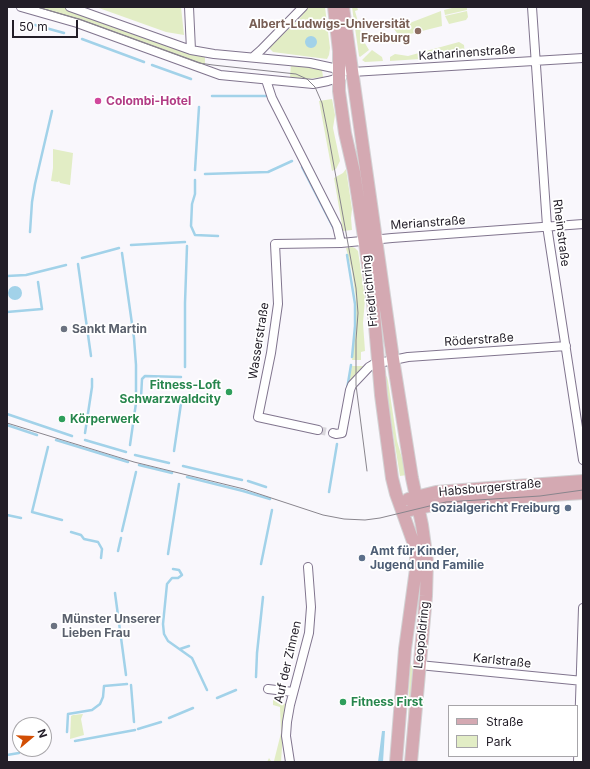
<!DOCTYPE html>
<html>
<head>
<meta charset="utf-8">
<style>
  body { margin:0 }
  #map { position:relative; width:590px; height:769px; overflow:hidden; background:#f9f7fc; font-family:Inter,sans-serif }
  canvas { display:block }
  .frame { position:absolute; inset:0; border:8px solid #231e28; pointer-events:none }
  .legend { position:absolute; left:448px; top:705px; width:130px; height:52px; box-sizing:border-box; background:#fff; border:1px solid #a7a5a9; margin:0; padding:5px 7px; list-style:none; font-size:12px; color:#231e28 }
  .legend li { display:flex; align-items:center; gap:8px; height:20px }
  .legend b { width:20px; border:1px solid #a7a5a9 }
  .north { position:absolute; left:12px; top:717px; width:40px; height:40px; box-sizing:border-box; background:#fff; border:1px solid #a7a5a9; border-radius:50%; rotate:71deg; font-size:11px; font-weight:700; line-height:16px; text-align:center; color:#231e28 }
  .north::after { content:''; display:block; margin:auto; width:14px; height:18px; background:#d24e04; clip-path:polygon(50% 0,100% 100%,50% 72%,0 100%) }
  .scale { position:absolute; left:12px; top:20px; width:66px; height:18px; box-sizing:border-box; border:2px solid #231e28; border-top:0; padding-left:5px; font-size:12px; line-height:14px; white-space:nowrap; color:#231e28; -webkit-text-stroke:3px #fff; paint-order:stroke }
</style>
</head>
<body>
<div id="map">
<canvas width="590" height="769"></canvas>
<div class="frame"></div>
<ul class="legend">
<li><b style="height:5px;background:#d4a9b2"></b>Straße</li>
<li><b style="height:11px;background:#e2edc5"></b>Park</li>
</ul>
<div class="north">N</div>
<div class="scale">50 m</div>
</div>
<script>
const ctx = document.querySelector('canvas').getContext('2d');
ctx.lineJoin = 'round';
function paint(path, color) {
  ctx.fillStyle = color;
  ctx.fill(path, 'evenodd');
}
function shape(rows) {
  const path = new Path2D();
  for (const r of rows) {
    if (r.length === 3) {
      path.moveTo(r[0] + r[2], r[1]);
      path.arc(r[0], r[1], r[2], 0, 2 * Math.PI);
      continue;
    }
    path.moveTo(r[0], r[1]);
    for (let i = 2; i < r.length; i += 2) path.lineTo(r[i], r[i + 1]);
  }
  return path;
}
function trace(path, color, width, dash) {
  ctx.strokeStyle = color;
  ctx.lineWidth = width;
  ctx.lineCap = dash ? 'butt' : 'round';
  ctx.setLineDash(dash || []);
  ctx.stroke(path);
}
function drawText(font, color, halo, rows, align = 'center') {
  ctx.font = font + ' Inter,sans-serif';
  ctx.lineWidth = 3.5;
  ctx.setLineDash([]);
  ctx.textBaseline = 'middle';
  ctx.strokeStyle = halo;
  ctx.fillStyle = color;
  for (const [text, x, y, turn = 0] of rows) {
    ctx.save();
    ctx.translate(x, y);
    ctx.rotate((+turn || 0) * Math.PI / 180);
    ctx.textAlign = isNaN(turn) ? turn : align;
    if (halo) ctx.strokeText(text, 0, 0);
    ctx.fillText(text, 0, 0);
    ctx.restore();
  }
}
paint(shape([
  [30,7,62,7,205,55,205,67],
  [96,7,181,7,184,35,166,32],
  [308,7,325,7,330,48,329,55,327,59,273,52,269,48,300,18],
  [352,7,357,7,358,10,355,11,363,40,369,50,360,57,359,56],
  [456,7,467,7,467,10,445,15,444,10],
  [441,11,442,26,406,35,399,43,393,44,388,42,386,40,397,33,394,29],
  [467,11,468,17,466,20,449,24,445,16],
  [459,42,464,45,465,56,390,61,390,57,395,54,408,56],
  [372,50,382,57,383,61,365,62,362,60],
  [291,63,322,70,323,77,307,79,290,78],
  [332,99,335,115,333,128,340,161,336,169,332,171,319,101],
  [53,149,73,153,70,185,60,183,59,181,58,182,51,181,53,168],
  [346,169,352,209,351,218,352,230,343,231,334,178,343,173],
  [352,247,355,248,358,251,365,299,363,323,365,351,361,352,361,360,352,360,355,324,356,300,352,271,346,248],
  [352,366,364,366,348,384],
  [383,372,387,377,388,381,397,441,407,475,400,476],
  [410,664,415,669,408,762,405,762,408,721],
  [273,698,279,700,285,704,281,762,267,762,269,758,271,761,274,761,281,733,280,707,273,705],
  [83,714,81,719,84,735,70,739,71,716,73,715]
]), '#e2edc5');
paint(shape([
  [311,42,6],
  [15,293,7],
  [382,731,385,731,383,762,378,762]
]), '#a2d2e9');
trace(shape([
  [35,25,64,33],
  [82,39,144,62],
  [152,65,191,79],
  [212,96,266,96],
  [302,167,334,229],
  [195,170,199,107],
  [205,174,268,172,292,161],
  [195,180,195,194,192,204,191,226,195,235,218,236],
  [30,232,32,202,35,184,52,111],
  [131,245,185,242],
  [122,253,134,338,136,365,136,403,130,445],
  [347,255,355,304,355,326,352,357],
  [82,258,119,248],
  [78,264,91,356],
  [7,276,26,275,66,265],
  [7,312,42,309,38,282],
  [185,367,185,303,187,246],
  [347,389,351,365],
  [141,398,142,379,145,376,181,377],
  [7,414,72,436],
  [7,425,37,435],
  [85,433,92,387,92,379],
  [56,440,128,462],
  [85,440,126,452],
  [48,447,32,512,62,520],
  [174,451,182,397],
  [135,455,169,463],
  [139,465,172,473],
  [183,466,242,480],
  [187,477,243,491,270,499],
  [248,481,266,487],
  [329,492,337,444],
  [7,515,21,518],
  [122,531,136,472],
  [71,532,81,535,84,539,98,542,102,549,101,558],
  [118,551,121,538],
  [168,554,179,484],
  [261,564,272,510],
  [173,569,179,570,182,575,178,578,172,578,167,584,163,624,164,634,168,641,192,658,207,690],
  [115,593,126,675],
  [180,649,189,646],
  [256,677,257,653,263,597],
  [131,685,134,722],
  [217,698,236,690],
  [169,718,193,708],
  [138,729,161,722],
  [67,732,68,714,92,710,100,704,103,697,104,686,127,684],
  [75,741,135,730],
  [7,755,19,753]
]), '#a2d2e9', 2.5);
trace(shape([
  [318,430,333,433]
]), '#d9d6dc', 8, [8, 4]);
const minor = shape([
  [21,7,77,23,220,75,313,84,328,81,342,77],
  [70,7,191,50,214,54,310,63,352,72,583,58],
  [189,7,191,50],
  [532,7,547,226,583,460],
  [253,57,261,50,303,7],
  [266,80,272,98,337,226,341,243],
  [318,430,258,417,271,353,278,304,275,244,341,243,392,238,583,224],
  [333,433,336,434,342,433,350,390,352,385,369,367,374,364,408,357,566,346],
  [419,665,583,681],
  [268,689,293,692],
  [290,762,286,736,287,722,290,705,309,633,311,607,308,567],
  [578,762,583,608]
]);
const primary = shape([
  [334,7,339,51,339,91,345,133,354,172,366,250,373,302,381,395,392,478,396,494,415,547,416,554,416,569,405,649,396,762],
  [343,7,393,359,412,478,422,525,427,561,426,596,411,762],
  [408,499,436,492,583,481],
  [411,510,446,502,583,493]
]);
trace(minor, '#81758e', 10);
trace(primary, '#d3d2d4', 14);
trace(minor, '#fff', 8);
trace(primary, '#d4a9b2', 12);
trace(shape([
  [37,7,81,20,199,63,213,65,296,74,307,79,315,87,322,103,328,133,356,288,358,313,356,340,356,385,367,471],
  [7,423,134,462,244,489,323,515,344,519,365,520,380,518,446,502,540,496,583,490]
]), '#89858d', 1);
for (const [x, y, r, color] of [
  [418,31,4,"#8d6e63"],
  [98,101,4,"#d1479c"],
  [64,329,4,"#6b7280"],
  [229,392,4,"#2e9e5b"],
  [62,419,4,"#2e9e5b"],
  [568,508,4,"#5c6f8a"],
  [362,558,4,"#5c6f8a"],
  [54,626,4,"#6b7280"],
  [343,702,4,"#2e9e5b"]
]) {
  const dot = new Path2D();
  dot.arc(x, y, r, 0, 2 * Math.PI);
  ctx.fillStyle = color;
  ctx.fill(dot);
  trace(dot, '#fff', 1.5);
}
drawText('bold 12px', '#785e54', '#fff', [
  ["Albert-Ludwigs-Universität",410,24],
  ["Freiburg",410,38]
], 'right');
drawText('12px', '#231e28', '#fff', [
  ["Katharinenstraße",467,53,-4],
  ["Merianstraße",428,223,-4],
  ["Rheinstraße",561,233,83],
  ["Friedrichring",370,291,-96],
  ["Röderstraße",479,340,-4],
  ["Wasserstraße",259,341,-81],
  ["Habsburgerstraße",490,488,-5],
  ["Leopoldring",422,635,-84],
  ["Karlstraße",502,661,6],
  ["Auf der Zinnen",288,662,-77]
]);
drawText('bold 12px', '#b23c85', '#fff', [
  ["Colombi-Hotel",106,101]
], 'left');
drawText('bold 12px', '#5b616d', '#fff', [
  ["Sankt Martin",72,329],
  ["Münster Unserer",62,619],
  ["Lieben Frau",62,633]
], 'left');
drawText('bold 12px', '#27864d', '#fff', [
  ["Fitness-Loft",221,385,"right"],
  ["Schwarzwaldcity",221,399,"right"],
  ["Körperwerk",70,419],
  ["Fitness First",351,702]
], 'left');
drawText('bold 12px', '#4e5e75', '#fff', [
  ["Sozialgericht Freiburg",560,508],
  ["Amt für Kinder,",370,551,"left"],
  ["Jugend und Familie",370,565,"left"]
], 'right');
</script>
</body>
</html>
